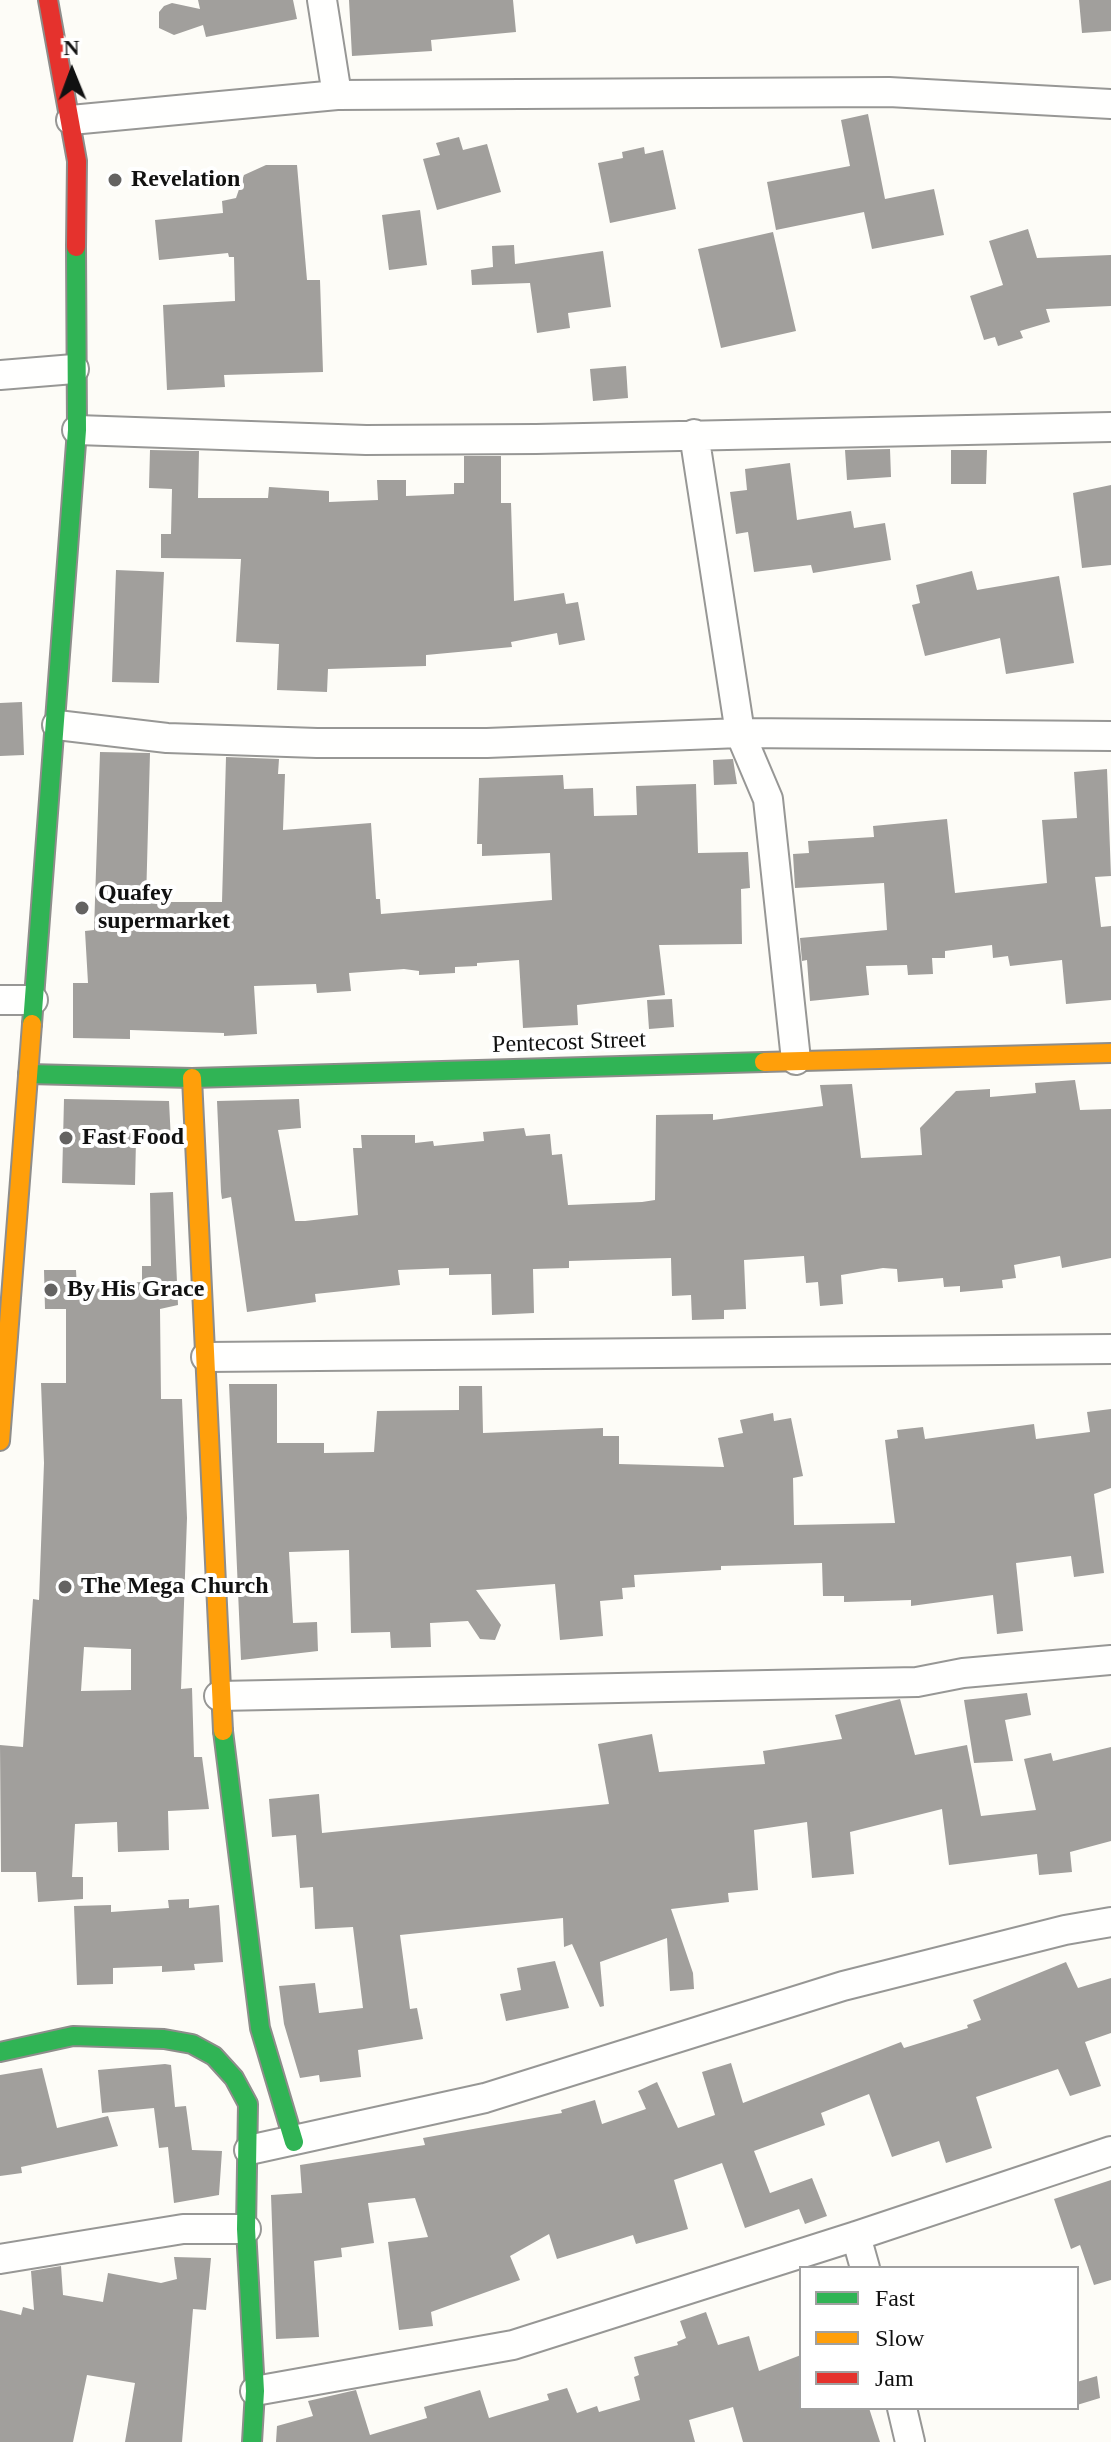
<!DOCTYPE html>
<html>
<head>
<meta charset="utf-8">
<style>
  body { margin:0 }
  #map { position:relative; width:1111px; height:2442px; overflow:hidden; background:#fdfcf7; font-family:Georgia,serif }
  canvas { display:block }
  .legend { position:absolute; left:799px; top:2266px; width:280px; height:144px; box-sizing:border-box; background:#fff; border:2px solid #a0a0a0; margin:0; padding:10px 14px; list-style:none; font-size:24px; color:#111 }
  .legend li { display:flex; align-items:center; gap:16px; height:40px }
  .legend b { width:40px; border:2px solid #a0a0a0 }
  .north { position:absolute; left:32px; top:32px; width:80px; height:80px; -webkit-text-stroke:6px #fff; paint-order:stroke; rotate:359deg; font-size:22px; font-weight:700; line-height:32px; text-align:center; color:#111 }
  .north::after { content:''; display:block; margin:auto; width:28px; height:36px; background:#111; clip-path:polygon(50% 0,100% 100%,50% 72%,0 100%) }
</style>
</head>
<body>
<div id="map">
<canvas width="1111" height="2442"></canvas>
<ul class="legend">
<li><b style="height:10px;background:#30b455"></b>Fast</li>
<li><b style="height:10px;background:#ff9f0a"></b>Slow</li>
<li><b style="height:10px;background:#e5322d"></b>Jam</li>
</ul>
<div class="north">N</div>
</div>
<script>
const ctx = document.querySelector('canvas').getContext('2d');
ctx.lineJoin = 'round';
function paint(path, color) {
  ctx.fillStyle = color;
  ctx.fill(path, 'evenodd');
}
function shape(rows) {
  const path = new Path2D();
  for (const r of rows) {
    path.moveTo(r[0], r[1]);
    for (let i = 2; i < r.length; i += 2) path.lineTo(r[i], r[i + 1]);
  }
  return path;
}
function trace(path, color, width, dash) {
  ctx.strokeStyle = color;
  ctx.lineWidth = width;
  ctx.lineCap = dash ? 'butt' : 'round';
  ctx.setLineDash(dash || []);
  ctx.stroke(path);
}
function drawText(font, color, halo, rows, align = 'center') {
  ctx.font = font + ' Georgia,serif';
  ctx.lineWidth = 8;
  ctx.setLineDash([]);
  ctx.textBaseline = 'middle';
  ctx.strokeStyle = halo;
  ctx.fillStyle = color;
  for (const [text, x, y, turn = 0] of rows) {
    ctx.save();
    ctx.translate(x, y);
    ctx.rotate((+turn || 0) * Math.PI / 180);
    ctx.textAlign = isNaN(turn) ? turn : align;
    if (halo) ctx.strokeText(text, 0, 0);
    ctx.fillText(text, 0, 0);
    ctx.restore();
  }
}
paint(shape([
  [198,0,293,0,297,19,206,37,203,25,174,35,159,28,159,12,164,6,172,3,200,9],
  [349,0,513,0,516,32,431,40,432,51,352,56],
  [1079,0,1111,0,1111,31,1082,33],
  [868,114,885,199,934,189,944,235,872,249,864,212,776,230,767,182,850,166,841,120],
  [459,137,463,150,487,144,501,192,437,210,423,159,440,155,436,143],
  [644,147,645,154,663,150,676,209,610,223,598,163,623,158,622,152],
  [266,165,297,165,307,280,320,280,323,372,224,375,225,387,167,390,163,305,235,301,234,257,229,257,228,253,159,260,155,220,223,213,222,201,236,198,244,175],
  [420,210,427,265,389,270,382,215],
  [1028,229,1037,258,1111,255,1111,306,1046,309,1050,322,1020,331,1023,338,998,346,995,337,984,340,970,296,1003,285,989,241],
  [773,232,796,331,721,348,698,249],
  [514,245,515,264,603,251,611,307,568,313,570,328,537,333,530,283,472,285,471,270,493,267,492,246],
  [626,366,628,398,593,401,590,369],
  [890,449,891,477,847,480,845,450],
  [150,450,199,451,198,498,268,498,269,487,329,491,329,502,378,500,377,480,406,480,406,496,454,494,454,483,464,483,464,456,501,456,501,503,511,503,514,601,564,593,566,604,578,602,585,640,559,645,557,633,511,642,512,647,426,655,426,666,328,669,327,692,277,690,279,644,236,642,241,559,161,558,161,534,171,534,172,489,149,488],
  [951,450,987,450,986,484,951,484],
  [790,463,797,520,851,511,854,528,885,523,891,560,813,573,811,565,754,572,748,532,736,534,730,492,747,490,745,469],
  [1111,485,1111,565,1082,568,1073,493],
  [116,570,164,572,159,683,112,682],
  [972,571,977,590,1059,576,1074,663,1006,674,1000,638,925,656,912,605,920,603,916,585],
  [22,702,24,755,0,756,0,703],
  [100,752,150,753,146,902,222,902,226,757,279,759,278,774,285,774,283,830,371,823,376,899,380,899,381,914,552,900,550,853,482,856,482,844,477,844,479,778,563,775,564,789,593,788,594,816,637,815,636,786,696,784,698,853,748,852,750,888,741,889,742,944,659,945,665,995,577,1005,578,1025,523,1028,519,960,477,963,477,966,455,967,455,973,419,975,419,971,404,969,349,973,351,991,317,993,316,984,254,986,257,1034,224,1036,224,1033,130,1030,130,1039,73,1038,73,983,88,983,85,931,94,930],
  [733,759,737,784,714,785,713,760],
  [1107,769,1111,876,1095,877,1101,927,1111,926,1111,1000,1066,1004,1062,960,1010,966,1008,956,993,958,992,945,945,951,945,958,932,958,933,974,908,975,907,965,866,966,869,995,810,1001,807,960,802,961,800,938,887,930,884,883,795,888,793,854,809,853,808,841,874,837,873,826,947,819,955,893,1047,883,1042,820,1077,818,1074,772],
  [672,999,674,1027,649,1029,647,1000],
  [1075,1080,1080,1110,1111,1109,1111,1258,1062,1268,1060,1256,1014,1265,1016,1278,1002,1280,1003,1288,960,1292,960,1286,944,1287,943,1278,898,1282,897,1269,883,1268,841,1275,843,1304,820,1306,818,1282,806,1283,804,1256,744,1260,746,1309,724,1310,724,1319,692,1320,691,1295,672,1296,671,1258,569,1261,569,1268,533,1269,534,1313,492,1315,491,1274,449,1275,449,1268,398,1270,400,1285,315,1294,316,1302,247,1312,231,1197,222,1199,221,1192,217,1101,299,1099,301,1128,278,1130,295,1221,305,1221,358,1215,353,1148,362,1148,361,1135,415,1135,415,1143,433,1141,434,1146,484,1141,483,1132,524,1128,526,1136,550,1134,552,1155,562,1154,568,1205,642,1202,655,1200,656,1115,713,1114,713,1120,823,1106,820,1085,852,1084,861,1158,922,1155,920,1128,956,1091,990,1089,990,1097,1036,1093,1035,1083],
  [64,1099,169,1101,171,1141,136,1140,135,1185,62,1183],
  [173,1192,178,1305,160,1309,161,1399,182,1399,187,1518,181,1689,192,1688,194,1757,202,1757,209,1809,168,1811,169,1850,118,1852,117,1822,75,1824,72,1877,83,1877,83,1899,38,1902,36,1872,1,1872,0,1745,23,1747,33,1599,39,1600,44,1463,41,1383,66,1383,66,1309,45,1309,44,1270,76,1270,77,1289,122,1288,121,1283,142,1282,142,1266,151,1266,150,1193],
  [84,1647,131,1649,131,1690,81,1691],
  [229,1384,277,1384,277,1443,324,1443,324,1453,374,1452,377,1411,459,1410,459,1386,482,1386,483,1433,603,1428,603,1436,619,1436,619,1464,724,1467,718,1438,743,1433,740,1420,773,1413,774,1421,791,1418,803,1476,793,1478,794,1525,895,1523,885,1440,898,1438,897,1430,923,1427,925,1439,1034,1424,1036,1439,1090,1432,1087,1412,1111,1409,1111,1488,1094,1494,1104,1573,1074,1577,1071,1556,1016,1563,1023,1631,997,1634,993,1595,911,1606,911,1600,844,1602,844,1596,823,1596,822,1563,721,1566,721,1570,634,1575,635,1587,622,1588,623,1599,600,1601,603,1636,560,1640,555,1584,476,1590,501,1625,495,1640,480,1639,468,1621,430,1623,431,1647,391,1648,390,1632,351,1633,349,1550,289,1552,293,1623,317,1622,318,1651,241,1660],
  [1027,1693,1031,1715,1005,1720,1013,1761,974,1763,964,1700],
  [900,1699,915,1755,967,1745,981,1816,1036,1810,1024,1759,1051,1753,1053,1761,1111,1747,1111,1841,1070,1852,1072,1872,1039,1875,1037,1854,949,1865,942,1809,850,1832,854,1874,812,1878,807,1822,754,1830,758,1890,728,1893,729,1902,671,1909,693,1973,694,1989,670,1991,667,1938,600,1962,604,2006,600,2007,572,1944,564,1947,563,1918,400,1935,410,2009,417,2008,423,2039,358,2050,361,2077,320,2082,319,2075,300,2078,284,2024,279,1986,315,1983,319,2013,363,2008,353,1927,315,1929,313,1887,300,1888,296,1835,272,1837,269,1799,319,1794,322,1833,609,1804,598,1744,652,1734,659,1772,765,1764,763,1751,842,1739,835,1715],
  [189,1899,189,1908,219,1905,223,1962,194,1964,195,1970,162,1972,162,1966,113,1968,113,1984,77,1985,74,1906,111,1905,111,1912,169,1908,168,1900],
  [555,1961,569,2008,506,2021,500,1994,521,1990,517,1968],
  [1066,1962,1078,1988,1111,1978,1111,2033,1085,2042,1101,2086,1070,2096,1058,2069,976,2097,992,2148,946,2163,939,2141,892,2157,869,2094,821,2113,825,2125,754,2151,770,2193,812,2178,827,2216,805,2224,799,2209,745,2228,722,2163,674,2180,688,2229,636,2244,633,2235,557,2259,549,2234,510,2256,520,2280,431,2312,433,2326,399,2330,388,2242,428,2237,415,2198,368,2203,374,2243,341,2248,342,2257,314,2261,319,2337,276,2339,271,2195,302,2193,300,2165,425,2145,423,2138,562,2113,561,2110,595,2100,602,2124,646,2109,638,2091,657,2082,678,2128,715,2115,702,2072,731,2063,743,2103,901,2042,904,2048,968,2028,967,2025,981,2020,973,2000],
  [165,2064,171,2065,175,2107,186,2106,192,2150,222,2151,219,2195,174,2203,168,2147,159,2148,154,2108,102,2113,98,2070],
  [42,2068,57,2128,108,2116,118,2146,21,2167,22,2173,0,2176,0,2075],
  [1111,2180,1111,2280,1094,2285,1080,2245,1071,2249,1054,2199],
  [174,2257,211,2258,206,2310,193,2309,182,2442,125,2442,135,2383,87,2375,73,2442,0,2442,0,2310,21,2315,23,2307,34,2310,31,2271,61,2266,63,2295,103,2302,108,2273,161,2283,177,2279],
  [706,2312,718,2345,749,2336,759,2371,801,2355,801,2408,869,2408,880,2442,743,2442,733,2407,689,2420,695,2442,276,2442,277,2426,313,2416,308,2401,356,2390,370,2435,427,2418,424,2407,480,2390,489,2418,549,2400,547,2394,567,2388,577,2413,597,2406,599,2412,640,2400,634,2377,639,2375,634,2357,678,2345,677,2342,686,2338,680,2321],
  [1097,2376,1100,2398,1077,2405,1077,2382]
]), '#a19f9c');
const street = shape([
  [322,0,337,95],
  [71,120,337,95,889,92,1111,104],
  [0,375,74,369],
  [77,430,366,440,536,439,1111,427],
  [694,434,740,733,768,799,796,1060],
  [57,725,167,738,317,743,487,743,740,733,1111,736],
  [0,1000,33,1000],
  [206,1357,1111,1349],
  [219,1696,917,1682,963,1673,1111,1660],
  [249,2150,485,2098,843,1986,1065,1930,1111,1922],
  [856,2236,865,2268],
  [0,2259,183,2229,246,2229],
  [255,2391,513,2345,856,2236,1111,2151],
  [902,2408,910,2442]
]);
const fast = shape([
  [32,1024,77,430,76,247],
  [28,1074,192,1078,764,1062],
  [223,1731,260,2028,294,2142],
  [0,2052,73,2036,164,2039,192,2044,214,2056,234,2078,248,2104,246,2229,255,2391,252,2442]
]);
const slow = shape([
  [764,1062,1111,1053],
  [192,1078,223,1731],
  [0,1441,32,1024]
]);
const jam = shape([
  [48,0,77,161,76,247]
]);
trace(street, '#979795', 32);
trace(fast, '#8e8d8b', 22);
trace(slow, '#8e8d8b', 22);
trace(jam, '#8e8d8b', 22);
trace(street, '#fffffe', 28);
trace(fast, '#30b455', 18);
trace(slow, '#ff9f0a', 18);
trace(jam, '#e5322d', 18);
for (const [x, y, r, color] of [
  [115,180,8,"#646362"],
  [82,908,8,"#646362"],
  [66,1138,8,"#646362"],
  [51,1290,8,"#646362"],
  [65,1587,8,"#646362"]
]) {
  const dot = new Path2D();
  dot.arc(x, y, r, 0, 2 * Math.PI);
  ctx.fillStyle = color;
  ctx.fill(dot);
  trace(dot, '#fff', 3);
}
drawText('bold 24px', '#111', '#fff', [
  ["Revelation",131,180],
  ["Quafey",98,894],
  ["supermarket",98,922],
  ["Fast Food",82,1138],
  ["By His Grace",67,1290],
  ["The Mega Church",81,1587]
], 'left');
drawText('24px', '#111', '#fff', [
  ["Pentecost Street",569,1043,-2]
]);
</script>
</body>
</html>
